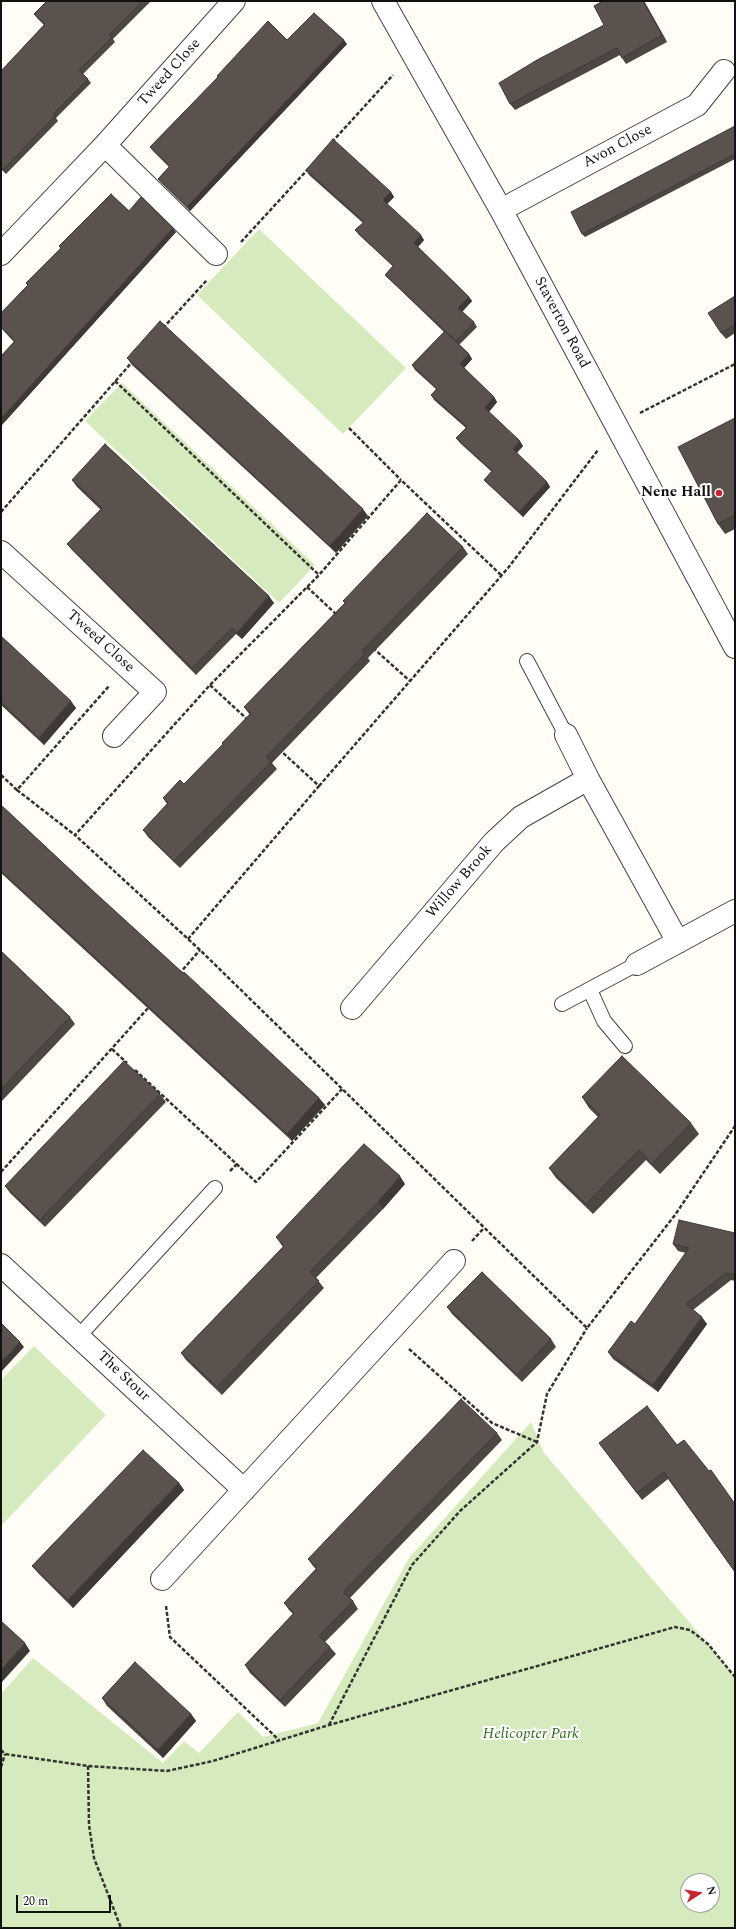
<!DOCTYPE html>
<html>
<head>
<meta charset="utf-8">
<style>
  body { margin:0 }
  #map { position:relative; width:736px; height:1929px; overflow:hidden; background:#fffdf5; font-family:Spectral,serif }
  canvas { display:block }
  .frame { position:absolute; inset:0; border:2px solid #111; pointer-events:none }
  .north { position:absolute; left:680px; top:1873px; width:40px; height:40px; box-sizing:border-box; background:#fff; border:1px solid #a0a0a0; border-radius:50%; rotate:78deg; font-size:11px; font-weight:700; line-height:16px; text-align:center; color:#111 }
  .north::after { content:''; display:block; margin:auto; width:14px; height:18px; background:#c4262e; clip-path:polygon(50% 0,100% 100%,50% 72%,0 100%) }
  .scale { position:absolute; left:16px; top:1895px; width:95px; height:18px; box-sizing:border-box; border:2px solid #111; border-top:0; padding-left:5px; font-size:12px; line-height:14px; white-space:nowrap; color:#111; -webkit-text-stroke:3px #fff; paint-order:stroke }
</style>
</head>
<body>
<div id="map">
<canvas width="736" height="1929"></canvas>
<div class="frame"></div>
<div class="north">N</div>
<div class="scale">20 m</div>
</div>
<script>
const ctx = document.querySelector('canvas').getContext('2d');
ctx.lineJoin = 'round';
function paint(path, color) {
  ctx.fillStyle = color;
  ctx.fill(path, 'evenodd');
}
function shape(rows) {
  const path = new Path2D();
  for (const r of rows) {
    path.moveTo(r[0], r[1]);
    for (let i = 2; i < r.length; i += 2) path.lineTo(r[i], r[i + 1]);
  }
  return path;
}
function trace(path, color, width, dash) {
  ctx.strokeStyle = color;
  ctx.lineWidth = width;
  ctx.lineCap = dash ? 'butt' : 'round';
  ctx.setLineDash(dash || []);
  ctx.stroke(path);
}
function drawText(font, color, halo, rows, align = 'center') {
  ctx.font = font + ' Spectral,serif';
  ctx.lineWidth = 4;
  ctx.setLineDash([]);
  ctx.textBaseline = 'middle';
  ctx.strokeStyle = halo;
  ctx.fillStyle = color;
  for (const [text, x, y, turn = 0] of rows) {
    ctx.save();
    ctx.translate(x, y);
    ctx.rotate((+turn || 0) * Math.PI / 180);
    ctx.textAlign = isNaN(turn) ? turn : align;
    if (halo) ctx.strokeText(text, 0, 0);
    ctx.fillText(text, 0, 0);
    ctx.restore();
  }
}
paint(shape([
  [259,229,406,368,343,434,197,295],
  [122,383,315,565,279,603,85,421],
  [34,1346,106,1415,1,1526,1,1380],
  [531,1422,544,1453,708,1644,735,1677,735,1928,1,1928,1,1694,33,1658,163,1763,184,1741,199,1753,238,1712,263,1737,318,1723,409,1558],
  [688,1881,712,1881,712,1905,688,1905]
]), '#d5ebbd');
const lane = shape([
  [527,661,566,735],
  [590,990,604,1021,625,1046],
  [562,1004,637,964],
  [79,1336,215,1188]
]);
const street = shape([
  [383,1,501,210,735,647],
  [105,145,216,254],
  [501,210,697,105,724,71],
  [1,254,105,145,234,1],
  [1,552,155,692,114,736],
  [566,735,588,779,678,942],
  [637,964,735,911],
  [352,1008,494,842,521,817,588,779],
  [1,1265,244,1490],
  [162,1579,454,1261]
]);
trace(lane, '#444', 16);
trace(street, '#444', 24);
trace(shape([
  [332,142,393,75],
  [241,242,309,168],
  [163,328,207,280],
  [115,381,319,575],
  [640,413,735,364],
  [349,428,401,480],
  [1,512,133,361],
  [501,575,401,480,319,575,210,685,75,835,200,950,587,1328,675,1215,735,1126],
  [307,587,337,615],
  [373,648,410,681],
  [210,685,248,720],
  [1,775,17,790,109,686],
  [319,786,508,568,598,450],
  [17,790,75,835],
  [188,939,319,786,281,751],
  [179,974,200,950],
  [112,1049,127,1063],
  [135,1070,256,1182,342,1089],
  [230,1171,237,1164],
  [1,1172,149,1007],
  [472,1241,484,1228],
  [409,1349,492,1423,537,1442],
  [166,1606,170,1637,279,1740],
  [329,1725,412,1565,460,1511,537,1442,547,1394,587,1328],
  [1,1750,5,1754,88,1766,167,1771,213,1761,329,1725,675,1627,690,1630,708,1644,735,1677],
  [88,1766,89,1825,94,1858,121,1928],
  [1,1767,5,1754]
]), '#333', 2.5, [4, 2]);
trace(lane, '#fff', 14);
trace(street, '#fff', 22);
paint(shape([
  [47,1,151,1,113,39,115,42,83,74,88,79,91,83,56,118,58,121,6,174,1,169,1,71,44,25,37,18,34,14],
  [644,1,667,42,626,64,620,55,515,110,510,104,604,25],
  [287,40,347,44,190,211,158,179,169,167,153,151,150,147,218,78,217,76],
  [735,126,735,159,585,237,582,234],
  [306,170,391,192,394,197,387,204,424,240,418,247,469,297,472,301,462,312,474,322,477,327,459,345,469,354,472,359,464,368,494,397,497,402,489,412,523,446,517,453,547,482,550,487,523,517,488,484,484,480,492,472,460,443,456,438,466,428,434,400,431,395,436,389,415,370,412,365,444,332,389,279,385,275,393,266,359,235,355,230,363,223,309,175],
  [129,211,176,232,1,426,1,356,14,342,1,328,1,313,28,285,26,283,61,248,59,246],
  [735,296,735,333,726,339,721,333],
  [127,358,368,516,336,553,132,365],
  [735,418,735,529,725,534,718,524],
  [72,480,274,603,242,639,236,634,196,675,72,550,67,544,101,510,77,487],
  [463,547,468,554,368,658,370,661,272,763,277,769,180,868,148,837,143,830,167,804,163,798,184,784,223,745,222,743,250,715,244,707,345,603,343,601],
  [1,636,76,708,44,745,1,705],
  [1,805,92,890,319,1098,325,1105,292,1141,1,873],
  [1,951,70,1017,75,1024,1,1102],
  [160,1094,166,1102,45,1227,10,1193,5,1186],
  [582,1097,691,1123,699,1134,660,1174,646,1160,593,1214,556,1178,549,1168,598,1117,589,1108],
  [405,1184,383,1209,316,1278,324,1288,222,1395,186,1360,181,1353,283,1247,276,1237],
  [735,1233,735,1281,731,1280,693,1310,707,1324,658,1392,613,1359,608,1352,635,1324,686,1253,678,1251,673,1244],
  [447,1307,551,1339,556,1347,522,1382,452,1314],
  [497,1433,502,1440,350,1598,353,1601,358,1609,325,1642,330,1647,336,1654,285,1707,250,1673,245,1665,293,1614,289,1610,284,1603,316,1569,313,1566,308,1559],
  [599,1443,677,1445,735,1504,735,1572,668,1479,642,1500],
  [179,1483,184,1490,73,1608,38,1573,32,1566],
  [102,1698,191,1714,196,1721,163,1758,107,1706]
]), '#4d4742');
paint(shape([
  [643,1,644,1,667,42,662,35],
  [344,40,347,44,190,211,187,207],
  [391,192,394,197,386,205,383,200],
  [173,228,176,232,1,426,1,419],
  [421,235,424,240,417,248,414,243],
  [469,297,472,301,461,313,458,308],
  [469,354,472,359,463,369,460,364],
  [494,397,497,402,488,413,485,408],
  [520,441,523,446,516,453,513,449],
  [547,482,550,487,523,517,519,512],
  [363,509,368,516,336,553,330,546],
  [269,596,274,603,242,639,237,633],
  [71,701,76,708,44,745,39,738],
  [319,1098,325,1105,292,1141,287,1134],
  [400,1176,405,1184,383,1209,378,1202],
  [702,1317,707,1324,658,1392,653,1385],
  [20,1342,24,1347,1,1372,1,1362],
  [179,1483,184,1490,73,1608,68,1600],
  [25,1643,30,1651,1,1683,1,1670],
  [191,1714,196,1721,163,1758,158,1750]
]), '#3f3936');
const building = shape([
  [47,1,143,1,109,35,112,37,79,70,88,79,53,114,55,116,3,170,1,167,1,71,45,24,34,14,47,1],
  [603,1,643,1,662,35,622,58,617,48,510,104,499,83,537,60,604,25,594,6,603,1],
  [314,13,344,40,187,207,158,179,170,166,150,147,218,77,217,76,268,21,287,40,314,13],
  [735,126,735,154,582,234,571,212,735,126],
  [333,139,391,192,383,200,421,235,414,243,469,297,458,308,474,322,456,341,385,275,393,266,355,230,364,222,306,170,333,139],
  [111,194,129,211,141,197,173,228,1,419,1,356,15,341,1,327,1,313,28,285,26,283,61,248,59,246,111,194],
  [735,296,735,325,721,333,708,313,735,296],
  [160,321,363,509,330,546,127,358,160,321],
  [445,331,469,354,460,364,494,397,485,408,520,441,513,449,547,482,519,512,484,480,492,471,456,438,467,427,431,395,437,389,412,365,445,331],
  [735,418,735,515,718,524,678,447,735,418],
  [105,444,269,596,237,633,232,628,192,668,67,544,102,508,72,480,105,444],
  [427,513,463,547,362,651,365,654,266,757,271,762,174,861,143,830,168,803,163,798,180,780,184,784,223,744,222,743,251,713,244,707,345,603,343,601,427,513],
  [1,636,71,701,39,738,1,702,1,636],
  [1,805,92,890,183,973,184,972,319,1098,287,1134,1,871,1,805],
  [1,951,70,1017,1,1089,1,951],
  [622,1056,691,1123,652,1164,639,1150,586,1204,549,1168,600,1115,582,1097,622,1056],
  [124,1061,160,1094,40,1220,5,1186,124,1061],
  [364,1144,400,1176,378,1202,310,1272,319,1281,217,1387,181,1353,284,1246,276,1237,364,1144],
  [679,1220,735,1233,735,1275,726,1273,686,1304,702,1317,653,1385,608,1352,631,1321,635,1324,689,1248,673,1244,679,1220],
  [482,1272,551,1339,517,1375,447,1307,482,1272],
  [1,1323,20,1342,1,1362,1,1323],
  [461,1399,497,1433,343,1592,353,1601,319,1636,330,1647,280,1700,245,1665,294,1613,284,1603,317,1568,308,1559,461,1399],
  [647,1406,677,1445,684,1440,709,1471,711,1470,735,1504,735,1572,664,1472,637,1493,599,1443,647,1406],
  [143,1450,179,1483,68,1600,32,1566,143,1450],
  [1,1621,25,1643,1,1670,1,1621],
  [135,1662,191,1714,158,1750,102,1698,135,1662]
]);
paint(building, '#5a524d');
trace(building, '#3f3936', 1);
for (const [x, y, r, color] of [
  [719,493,4,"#c4262e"]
]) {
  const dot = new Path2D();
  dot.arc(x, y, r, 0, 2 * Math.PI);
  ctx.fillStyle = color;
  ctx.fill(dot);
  trace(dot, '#fff', 1.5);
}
drawText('15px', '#111', '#fff', [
  ["Tweed Close",170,73,-48],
  ["Avon Close",618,147,-28],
  ["Staverton Road",561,323,62],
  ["Tweed Close",100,642,42],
  ["Willow Brook",460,882,-49],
  ["The Stour",123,1377,43]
]);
drawText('bold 15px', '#111', '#fff', [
  ["Nene Hall",711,493]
], 'right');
drawText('italic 15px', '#2f6b1f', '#fff', [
  ["Helicopter Park",531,1735]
]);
</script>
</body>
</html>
